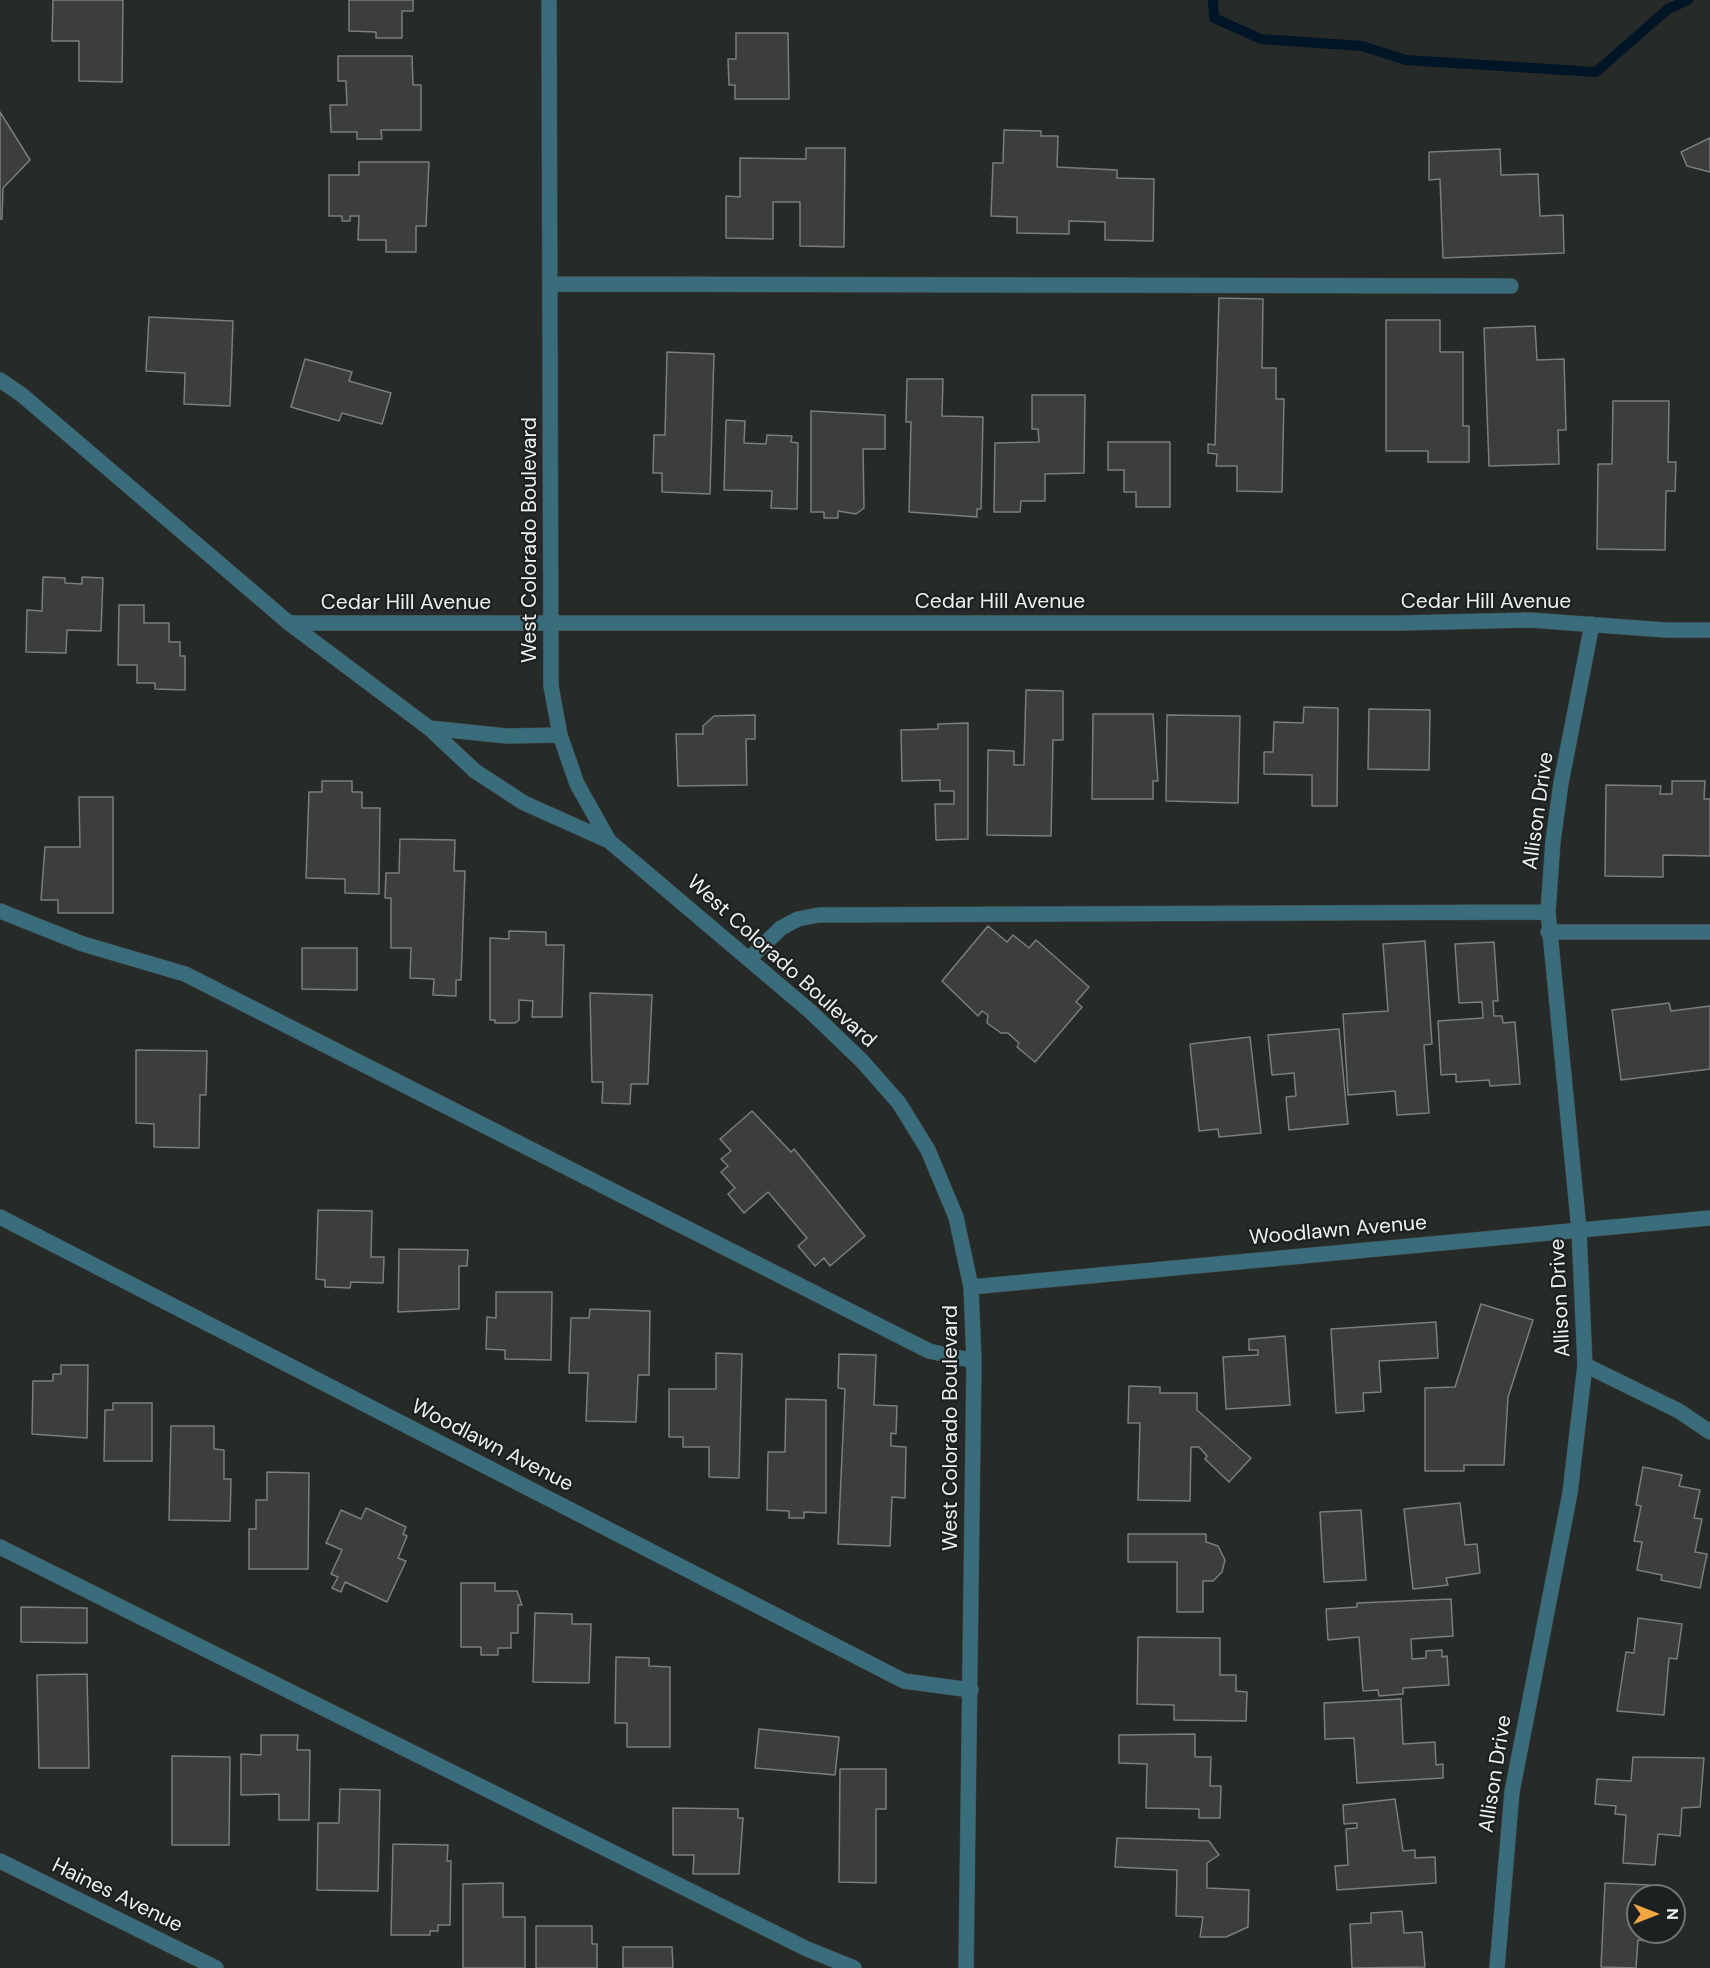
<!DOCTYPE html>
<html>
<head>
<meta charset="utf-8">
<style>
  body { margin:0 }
  #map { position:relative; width:1710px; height:1968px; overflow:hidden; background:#262a29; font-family:"DM Sans",sans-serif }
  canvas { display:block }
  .north { position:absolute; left:1626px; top:1884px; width:60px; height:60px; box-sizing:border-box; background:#1d2020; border:2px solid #717474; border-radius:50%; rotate:90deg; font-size:16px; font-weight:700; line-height:24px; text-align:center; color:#f0f2f2 }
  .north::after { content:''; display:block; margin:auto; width:21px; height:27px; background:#f2a541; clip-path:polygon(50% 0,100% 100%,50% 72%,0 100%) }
</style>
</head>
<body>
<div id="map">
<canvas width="1710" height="1968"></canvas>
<div class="north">N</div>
</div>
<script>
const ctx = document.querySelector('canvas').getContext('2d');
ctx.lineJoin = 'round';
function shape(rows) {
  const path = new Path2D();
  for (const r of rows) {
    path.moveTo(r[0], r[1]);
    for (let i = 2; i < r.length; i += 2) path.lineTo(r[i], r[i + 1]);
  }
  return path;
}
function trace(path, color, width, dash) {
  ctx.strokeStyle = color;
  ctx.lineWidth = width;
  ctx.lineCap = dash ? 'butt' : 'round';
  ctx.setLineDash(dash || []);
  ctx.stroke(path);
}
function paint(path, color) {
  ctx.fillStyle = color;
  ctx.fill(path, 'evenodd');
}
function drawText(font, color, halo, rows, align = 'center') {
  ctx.font = font + ' "DM Sans",sans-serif';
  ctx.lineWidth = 4.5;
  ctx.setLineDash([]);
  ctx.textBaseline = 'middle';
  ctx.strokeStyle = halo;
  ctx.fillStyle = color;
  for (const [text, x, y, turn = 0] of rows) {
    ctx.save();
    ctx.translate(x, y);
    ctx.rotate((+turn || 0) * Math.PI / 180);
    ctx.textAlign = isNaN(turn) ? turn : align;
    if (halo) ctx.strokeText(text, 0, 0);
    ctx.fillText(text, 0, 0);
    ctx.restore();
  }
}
trace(shape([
  [1213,0,1214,18,1261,39,1362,46,1406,60,1596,72,1668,9,1688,0]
]), '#001525', 10);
const building = shape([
  [53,0,123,0,122,82,79,81,79,41,52,41,53,0],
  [349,0,413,0,413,11,402,11,402,38,376,38,376,32,349,31,349,0],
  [736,33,788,33,789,99,735,99,735,85,729,85,728,59,736,59,736,33],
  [338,56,412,56,413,85,421,85,421,130,381,130,382,139,357,139,357,132,331,132,330,105,347,105,346,81,338,81,338,56],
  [0,112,30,160,3,188,2,219,0,219,0,112],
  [1004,130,1041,131,1041,136,1058,136,1057,167,1117,170,1117,178,1154,179,1153,241,1105,240,1105,222,1069,221,1069,234,1017,233,1017,217,991,216,993,163,1003,163,1004,130],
  [1710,138,1710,172,1687,166,1681,152,1710,138],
  [806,148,845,148,844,247,800,246,800,202,773,202,773,239,726,238,726,196,740,197,740,158,806,159,806,148],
  [1500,149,1501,175,1538,174,1540,216,1563,215,1564,253,1443,258,1440,179,1429,180,1429,152,1500,149],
  [359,162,429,162,426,226,416,226,416,252,386,252,386,240,358,240,359,216,350,216,350,221,342,221,342,216,329,216,329,175,359,175,359,162],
  [1219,298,1263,299,1262,368,1276,368,1276,399,1284,399,1282,492,1237,491,1237,466,1216,466,1217,454,1208,453,1208,444,1215,445,1219,298],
  [149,317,233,321,230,406,184,404,185,373,146,371,149,317],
  [1386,320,1440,320,1440,352,1463,352,1463,426,1469,426,1469,462,1428,462,1428,451,1386,451,1386,320],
  [1535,326,1537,360,1564,359,1566,430,1558,430,1559,464,1489,466,1484,328,1535,326],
  [667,352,714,354,710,494,662,492,662,473,653,473,654,435,665,435,667,352],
  [305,359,352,372,349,381,391,393,382,424,342,413,339,421,291,407,305,359],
  [907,379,943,379,942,416,983,417,981,509,977,509,977,517,909,512,911,422,906,422,907,379],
  [1032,395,1085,395,1084,473,1045,474,1045,501,1021,501,1020,512,994,512,995,443,1039,442,1038,429,1032,429,1032,395],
  [1613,401,1669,401,1668,462,1676,462,1675,491,1666,491,1665,550,1597,549,1598,464,1612,464,1613,401],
  [811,411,885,415,885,449,863,449,864,508,856,514,838,511,838,518,824,518,824,512,811,512,811,411],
  [726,420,745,421,744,443,766,444,767,435,792,436,791,442,798,443,797,509,771,508,772,491,724,490,726,420],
  [1108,442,1170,442,1170,507,1136,507,1136,492,1124,492,1124,470,1108,470,1108,442],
  [43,577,65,578,65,583,82,584,82,577,103,578,101,631,67,630,66,653,26,652,27,610,42,611,43,577],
  [119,605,144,605,144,623,169,623,169,642,180,642,180,656,185,656,185,690,155,689,155,683,137,683,137,665,118,665,119,605],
  [1026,690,1063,691,1063,740,1053,740,1051,836,987,835,988,750,1014,751,1014,765,1024,765,1026,690],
  [1304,707,1338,708,1337,806,1312,806,1312,775,1264,774,1264,752,1273,752,1274,722,1303,723,1304,707],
  [1369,709,1430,710,1429,770,1368,769,1369,709],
  [1093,714,1153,714,1158,781,1153,781,1153,799,1092,799,1093,714],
  [755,715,755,739,746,739,747,785,678,786,676,734,703,734,703,726,714,716,755,715],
  [1167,715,1240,716,1238,803,1166,801,1167,715],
  [968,723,968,839,936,840,935,804,954,804,954,791,940,791,940,780,902,781,901,730,938,729,938,724,968,723],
  [322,781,352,781,352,792,362,792,362,808,380,808,379,894,345,893,345,879,306,878,309,792,322,792,322,781],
  [1672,781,1705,781,1704,799,1710,799,1710,856,1663,855,1663,877,1605,876,1606,785,1661,786,1660,794,1672,794,1672,781],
  [79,797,113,797,113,913,58,913,58,900,41,900,45,847,80,847,79,797],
  [400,839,455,840,454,871,465,871,461,980,456,980,456,996,433,995,434,979,410,978,411,948,391,948,391,898,385,898,386,873,399,873,400,839],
  [988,926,1007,942,1013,935,1029,948,1036,940,1089,987,1076,1002,1082,1007,1035,1062,1017,1047,1019,1043,1008,1033,1001,1033,987,1023,988,1015,982,1011,978,1016,942,981,988,926],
  [509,931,546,932,546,945,564,945,562,1017,532,1017,533,1001,519,1000,519,1020,515,1023,495,1023,495,1020,490,1020,490,938,509,939,509,931],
  [1425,941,1432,1044,1424,1045,1429,1113,1397,1115,1395,1091,1348,1095,1343,1014,1388,1011,1383,944,1425,941],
  [1494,942,1498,1001,1493,1001,1494,1016,1502,1016,1503,1023,1515,1022,1520,1084,1490,1086,1489,1080,1456,1082,1456,1074,1441,1075,1438,1021,1483,1018,1482,1002,1459,1003,1455,944,1494,942],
  [302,948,357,948,357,990,302,989,302,948],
  [590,993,652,995,648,1084,631,1084,630,1104,602,1103,603,1082,592,1082,590,993],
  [1669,1003,1671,1011,1710,1006,1710,1069,1621,1080,1612,1010,1669,1003],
  [1339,1029,1348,1124,1289,1130,1286,1097,1296,1096,1294,1073,1272,1075,1268,1035,1339,1029],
  [1250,1037,1261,1133,1219,1137,1218,1129,1199,1131,1190,1044,1250,1037],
  [136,1050,207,1051,206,1095,200,1095,199,1148,154,1147,154,1124,136,1123,136,1050],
  [752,1111,791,1152,794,1149,865,1236,830,1266,824,1258,815,1266,798,1246,807,1238,768,1192,744,1213,728,1194,735,1188,721,1172,728,1166,721,1159,731,1151,720,1139,752,1111],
  [318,1210,372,1211,371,1257,384,1257,383,1283,351,1282,350,1288,325,1287,325,1280,316,1279,318,1210],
  [399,1249,468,1250,467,1266,459,1266,459,1309,398,1312,399,1249],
  [496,1292,552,1292,551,1360,505,1359,505,1350,486,1349,487,1317,496,1318,496,1292],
  [1481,1304,1533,1320,1508,1397,1504,1465,1464,1465,1464,1471,1425,1471,1425,1388,1455,1387,1481,1304],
  [590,1309,650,1311,649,1375,638,1375,636,1422,586,1421,588,1373,569,1373,571,1318,589,1318,590,1309],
  [1436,1322,1438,1358,1379,1361,1381,1392,1363,1393,1364,1411,1336,1413,1331,1329,1436,1322],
  [1285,1336,1290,1405,1226,1409,1223,1357,1258,1355,1258,1350,1249,1350,1249,1339,1285,1336],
  [716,1353,742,1354,739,1478,709,1477,709,1447,683,1447,683,1437,669,1437,669,1389,716,1389,716,1353],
  [839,1354,876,1355,874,1405,897,1406,896,1434,891,1433,891,1446,906,1447,905,1498,892,1497,890,1546,838,1544,845,1389,838,1388,839,1354],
  [61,1365,88,1365,87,1438,32,1434,33,1381,53,1381,53,1374,61,1374,61,1365],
  [1129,1386,1160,1387,1160,1393,1197,1393,1197,1410,1251,1458,1229,1482,1205,1459,1207,1456,1199,1447,1191,1447,1190,1501,1138,1500,1140,1423,1128,1423,1129,1386],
  [786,1399,826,1400,826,1513,804,1512,804,1518,789,1518,789,1511,767,1510,768,1452,785,1452,786,1399],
  [113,1403,152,1403,152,1461,104,1461,105,1410,113,1410,113,1403],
  [171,1426,214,1426,214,1449,224,1450,224,1479,231,1479,230,1521,169,1520,171,1426],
  [1643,1467,1682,1475,1679,1486,1700,1490,1694,1518,1702,1519,1695,1552,1707,1554,1700,1588,1661,1580,1662,1575,1637,1570,1642,1542,1634,1541,1641,1506,1636,1505,1643,1467],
  [267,1472,309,1473,308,1569,249,1569,249,1529,256,1529,256,1500,267,1500,267,1472],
  [1460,1503,1465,1545,1477,1544,1480,1573,1446,1578,1448,1585,1413,1589,1404,1509,1460,1503],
  [366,1508,406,1527,403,1534,407,1536,398,1558,406,1561,387,1602,345,1582,341,1592,332,1588,338,1577,331,1574,342,1550,326,1543,341,1510,361,1519,366,1508],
  [1361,1510,1366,1580,1324,1582,1320,1512,1361,1510],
  [1128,1534,1206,1534,1206,1542,1218,1546,1225,1560,1222,1572,1213,1581,1203,1581,1203,1612,1177,1612,1177,1562,1128,1562,1128,1534],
  [461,1583,495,1583,495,1591,517,1591,522,1605,518,1605,518,1633,511,1633,511,1648,498,1648,498,1655,481,1655,481,1647,461,1647,461,1583],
  [1451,1599,1453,1636,1411,1639,1412,1659,1426,1658,1426,1651,1442,1650,1442,1657,1447,1656,1449,1685,1403,1688,1403,1694,1379,1696,1378,1690,1363,1691,1359,1637,1328,1640,1326,1609,1357,1607,1357,1603,1451,1599],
  [21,1607,87,1608,87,1643,21,1642,21,1607],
  [535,1613,572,1614,572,1624,591,1624,589,1683,533,1682,535,1613],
  [1638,1618,1682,1624,1677,1659,1669,1658,1664,1715,1617,1711,1626,1652,1634,1653,1638,1618],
  [1138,1637,1220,1638,1220,1675,1236,1675,1236,1691,1247,1692,1246,1721,1174,1720,1174,1705,1137,1704,1138,1637],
  [616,1657,649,1658,649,1666,670,1667,670,1747,627,1747,627,1723,615,1723,616,1657],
  [87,1674,89,1768,39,1768,37,1675,87,1674],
  [1401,1699,1403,1744,1435,1742,1436,1765,1443,1764,1443,1778,1357,1783,1354,1738,1325,1739,1324,1703,1401,1699],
  [759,1729,839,1737,835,1775,755,1768,759,1729],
  [1195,1734,1195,1757,1211,1757,1210,1786,1221,1786,1220,1818,1199,1818,1199,1809,1146,1808,1147,1764,1119,1763,1119,1735,1195,1734],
  [261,1735,298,1735,297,1750,310,1750,309,1820,279,1820,279,1794,241,1795,241,1754,261,1755,261,1735],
  [172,1756,230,1757,229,1845,172,1845,172,1756],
  [1633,1757,1704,1758,1700,1807,1682,1808,1680,1836,1658,1834,1655,1865,1623,1863,1626,1815,1615,1814,1616,1806,1595,1804,1597,1779,1631,1781,1633,1757],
  [840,1769,886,1769,886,1809,876,1809,876,1883,839,1882,840,1769],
  [340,1789,380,1790,378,1891,317,1890,318,1823,339,1823,340,1789],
  [1395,1799,1403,1851,1415,1850,1415,1858,1435,1857,1436,1883,1337,1890,1335,1866,1348,1865,1346,1829,1357,1828,1357,1823,1344,1824,1343,1805,1395,1799],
  [673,1808,738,1809,738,1818,743,1818,739,1874,693,1874,694,1855,673,1855,673,1808],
  [1117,1838,1209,1841,1219,1855,1207,1863,1207,1888,1249,1890,1248,1927,1226,1937,1200,1937,1203,1917,1176,1916,1177,1870,1115,1867,1117,1838],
  [393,1844,448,1845,447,1861,451,1861,450,1925,438,1925,438,1931,430,1931,430,1935,391,1935,393,1844],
  [503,1883,503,1917,525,1917,525,1968,463,1968,463,1884,503,1883],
  [1605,1883,1650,1885,1649,1896,1638,1896,1638,1932,1648,1932,1648,1941,1638,1940,1636,1968,1601,1967,1605,1883],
  [1402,1911,1404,1933,1422,1932,1425,1967,1352,1968,1350,1924,1371,1923,1371,1913,1402,1911],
  [536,1926,592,1926,592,1944,597,1944,597,1968,536,1968,536,1926],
  [623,1947,672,1947,673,1968,623,1968,623,1947]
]);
paint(building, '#3b3e3c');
trace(building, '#7b7e7c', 1.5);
const minor = shape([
  [549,0,551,686,560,735,577,784,609,841,811,1012,862,1061,899,1103,928,1150,956,1217,971,1287,974,1361,966,1968],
  [550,284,1511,286],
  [0,380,22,395,289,623,1403,623,1530,620,1665,630,1710,630],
  [289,623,429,728,475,771,524,803,609,841],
  [429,728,507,736,560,735],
  [0,911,83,944,185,974,929,1351,974,1361],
  [1548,932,1710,932],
  [749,959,781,928,798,919,819,915,1548,912],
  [0,1217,904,1681,971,1690],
  [971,1287,1710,1218],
  [1585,1365,1679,1411,1710,1432],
  [0,1547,807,1949,854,1968],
  [0,1861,216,1968],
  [1497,1968,1512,1792,1570,1493,1585,1365,1579,1230,1548,912,1553,841,1561,783,1592,624]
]);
trace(minor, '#424645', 16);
trace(minor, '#396d7b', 15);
drawText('21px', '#f0f2f2', '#1d2020', [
  ["West Colorado Boulevard",530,540,-90],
  ["Cedar Hill Avenue",1000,602],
  ["Cedar Hill Avenue",1486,602],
  ["Cedar Hill Avenue",406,603],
  ["Allison Drive",1539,811,-82],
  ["West Colorado Boulevard",781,962,42],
  ["Woodlawn Avenue",1338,1231,-5],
  ["Allison Drive",1561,1298,-93],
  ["West Colorado Boulevard",951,1428,-90],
  ["Woodlawn Avenue",492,1446,27],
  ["Allison Drive",1496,1774,-81],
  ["Haines Avenue",117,1896,26]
]);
</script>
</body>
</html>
